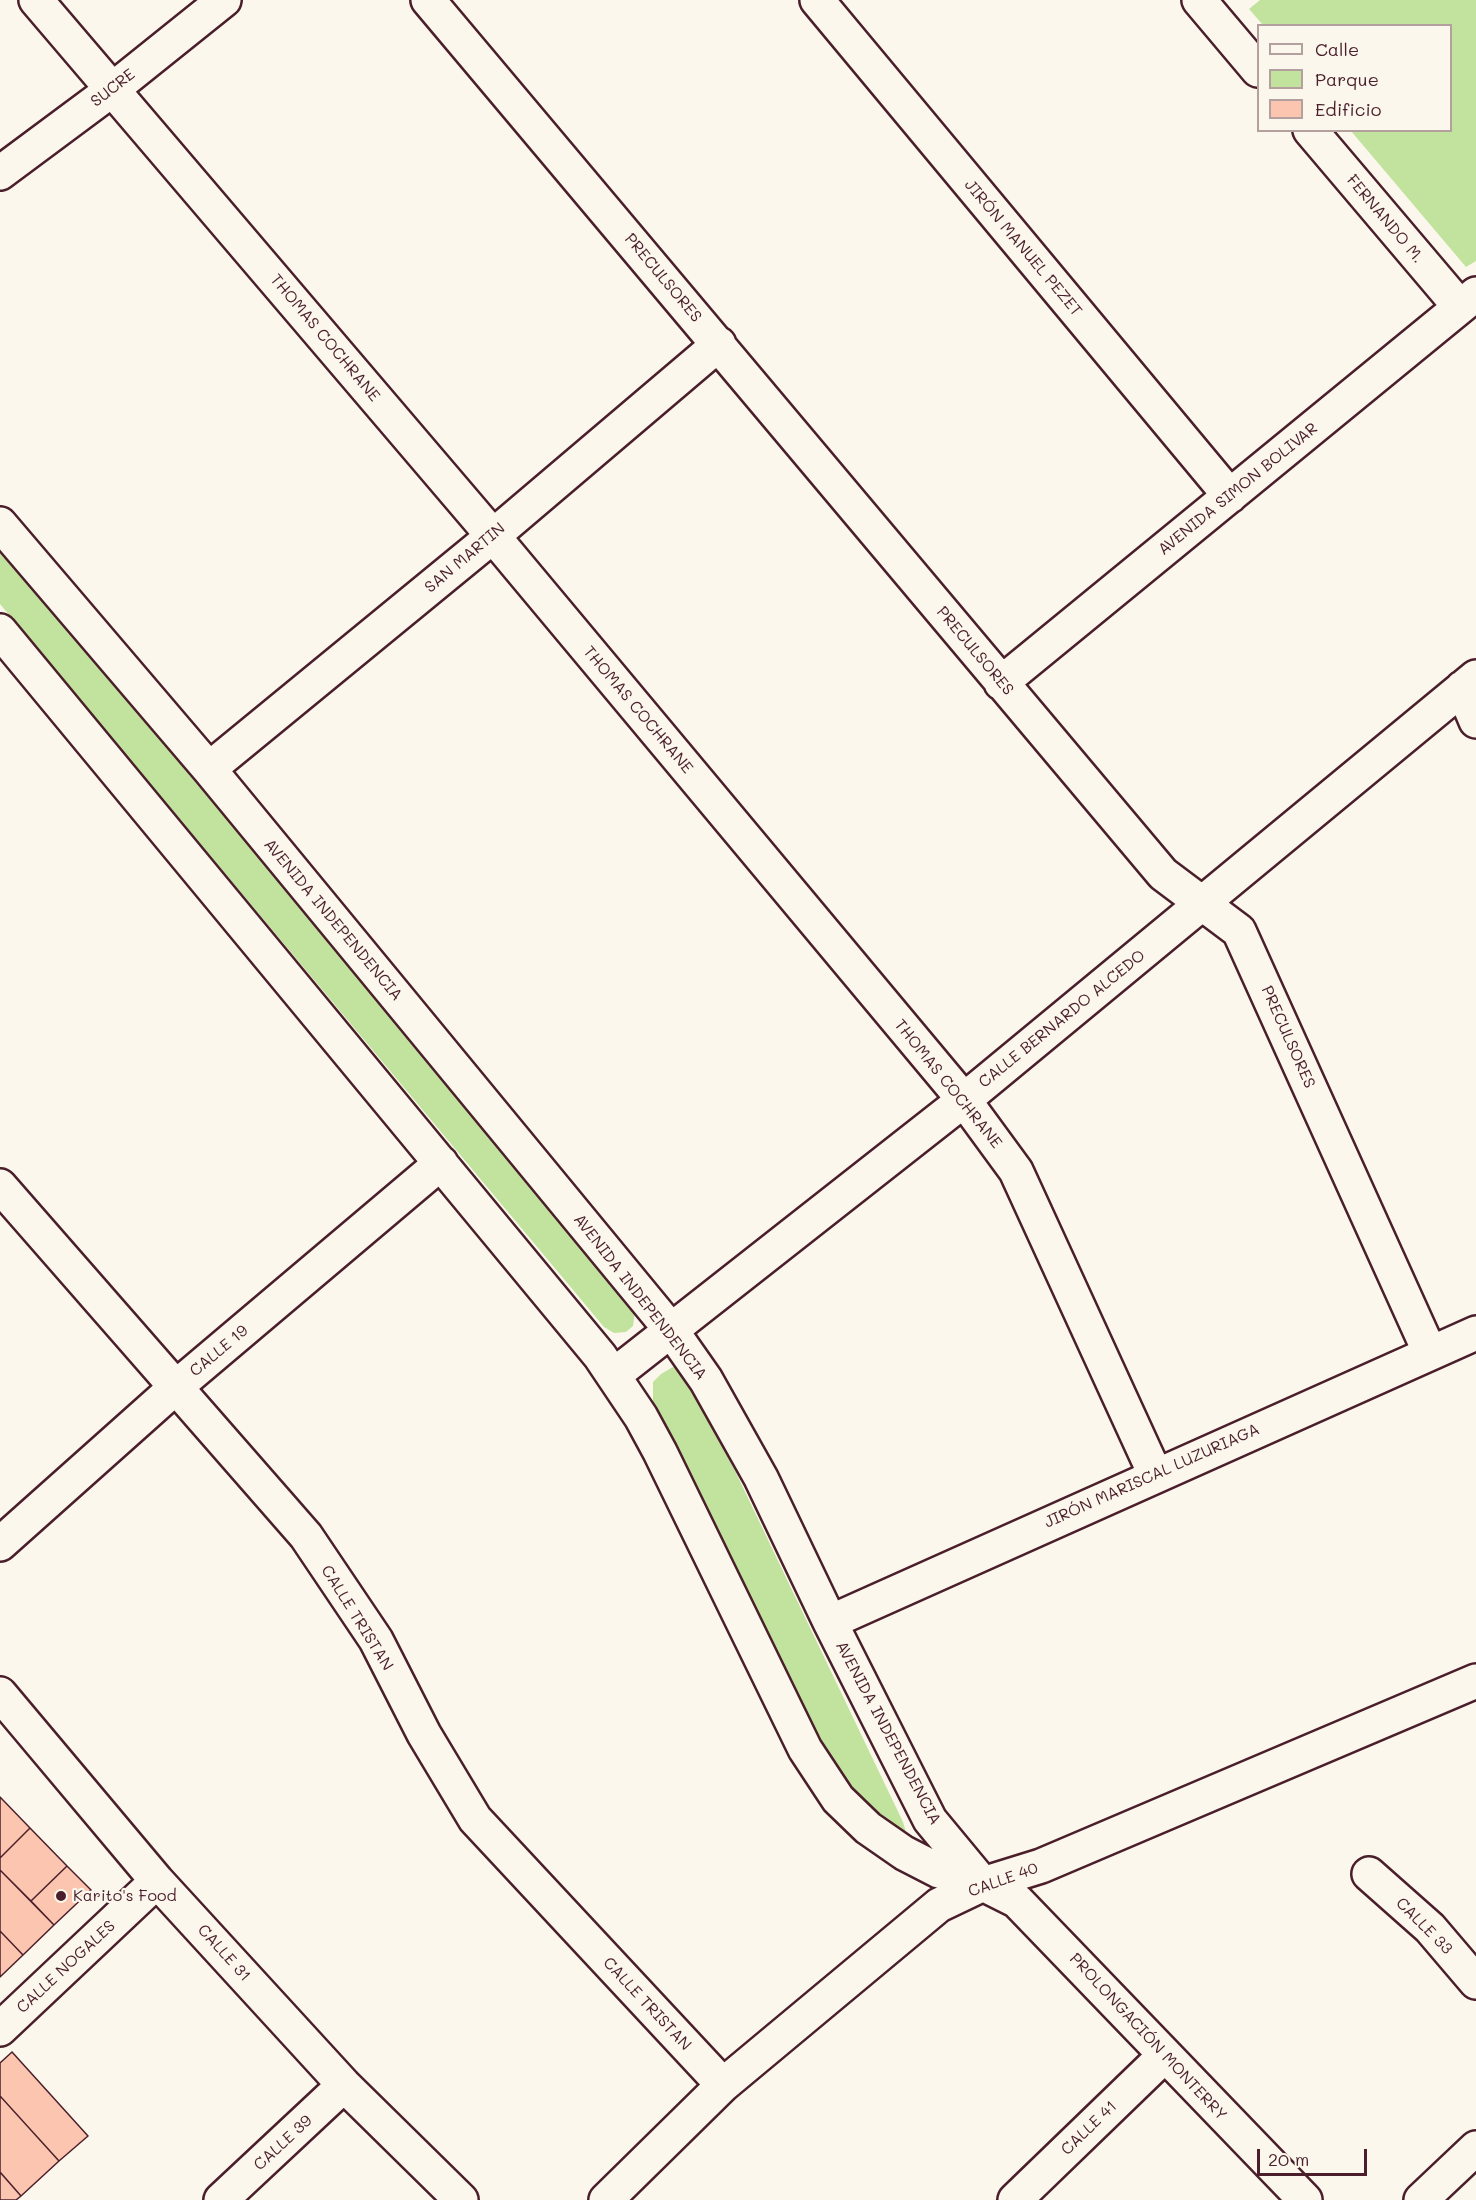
<!DOCTYPE html>
<html>
<head>
<meta charset="utf-8">
<style>
  body { margin:0 }
  #map { position:relative; width:1476px; height:2200px; overflow:hidden; background:#fbf7ec; font-family:Mali,sans-serif }
  canvas { display:block }
  .legend { position:absolute; left:1257px; top:24px; width:195px; height:108px; box-sizing:border-box; background:#fbf7ec; border:2px solid #b4a19f; margin:0; padding:8px 10px; list-style:none; font-size:18px; color:#4a1f2b }
  .legend li { display:flex; align-items:center; gap:12px; height:30px }
  .legend b { width:30px; border:2px solid #b4a19f }
  .scale { position:absolute; left:1257px; top:2149px; width:110px; height:27px; box-sizing:border-box; border:3px solid #4a1f2b; border-top:0; padding-left:8px; font-size:18px; line-height:21px; white-space:nowrap; color:#4a1f2b; -webkit-text-stroke:4px #fbf7ec; paint-order:stroke }
</style>
</head>
<body>
<div id="map">
<canvas width="1476" height="2200"></canvas>
<ul class="legend">
<li><b style="height:8px;background:#fbf7ec"></b>Calle</li>
<li><b style="height:16px;background:#c2e39d"></b>Parque</li>
<li><b style="height:16px;background:#fcc5af"></b>Edificio</li>
</ul>
<div class="scale">20 m</div>
</div>
<script>
const ctx = document.querySelector('canvas').getContext('2d');
ctx.lineJoin = 'round';
function paint(path, color) {
  ctx.fillStyle = color;
  ctx.fill(path, 'evenodd');
}
function shape(rows) {
  const path = new Path2D();
  for (const r of rows) {
    path.moveTo(r[0], r[1]);
    for (let i = 2; i < r.length; i += 2) path.lineTo(r[i], r[i + 1]);
  }
  return path;
}
function trace(path, color, width, dash) {
  ctx.strokeStyle = color;
  ctx.lineWidth = width;
  ctx.lineCap = dash ? 'butt' : 'round';
  ctx.setLineDash(dash || []);
  ctx.stroke(path);
}
function drawText(font, color, halo, rows, align = 'center') {
  ctx.font = font + ' Mali,sans-serif';
  ctx.lineWidth = 4.5;
  ctx.setLineDash([]);
  ctx.textBaseline = 'middle';
  ctx.strokeStyle = halo;
  ctx.fillStyle = color;
  for (const [text, x, y, turn = 0] of rows) {
    ctx.save();
    ctx.translate(x, y);
    ctx.rotate((+turn || 0) * Math.PI / 180);
    ctx.textAlign = isNaN(turn) ? turn : align;
    if (halo) ctx.strokeText(text, 0, 0);
    ctx.fillText(text, 0, 0);
    ctx.restore();
  }
}
paint(shape([
  [1260,0,1476,0,1476,261,1466,267,1351,131,1450,130,1450,26,1263,25,1249,9],
  [0,548,415,1043,635,1311,633,1326,626,1332,614,1333,604,1327,0,604],
  [673,1367,684,1370,692,1381,903,1822,906,1832,902,1836,889,1830,846,1780,807,1716,653,1402,653,1382,661,1374]
]), '#c2e39d');
const building = shape([
  [0,1797,30,1828,0,1858,0,1797],
  [30,1828,67,1866,31,1901,0,1870,0,1858,30,1828],
  [67,1866,91,1890,54,1925,31,1901,67,1866],
  [0,1870,54,1925,23,1955,0,1931,0,1870],
  [0,1931,23,1955,0,1977,0,1931],
  [12,2052,88,2136,59,2161,0,2096,0,2063,12,2052],
  [0,2096,59,2161,21,2196,0,2172,0,2096],
  [0,2172,21,2196,16,2200,0,2200,0,2172]
]);
paint(building, '#fcc5af');
trace(building, '#4a1f2b', 1.5);
const minor = shape([
  [36,0,493,536,964,1100,1016,1171,1155,1474],
  [428,0,1163,874,1239,931,1430,1353],
  [817,0,1230,496],
  [1199,0,1258,70],
  [1310,130,1460,307],
  [0,173,113,89,224,0],
  [0,524,209,769,671,1330,706,1380,761,1478,830,1622,930,1820,983,1884],
  [0,631,600,1356,641,1417,660,1452,805,1749,838,1799,868,1828,904,1853,939,1871,983,1884,1017,1901,1305,2200],
  [1001,683,1476,294],
  [1462,688,1476,721],
  [209,769,493,536,719,344],
  [0,1186,306,1536,376,1640,424,1734,475,1819,723,2085],
  [614,1375,964,1100,1476,677],
  [0,1544,176,1387,441,1163],
  [830,1622,1476,1333],
  [0,1694,157,1881,344,2085,461,2200],
  [1369,1874,1430,1928,1476,1982],
  [0,2029,157,1881],
  [221,2200,344,2085],
  [606,2200,723,2085,939,1905,983,1884,1041,1866,1476,1681],
  [1015,2200,1164,2056],
  [1421,2200,1476,2148]
]);
trace(minor, '#4a1f2b', 38);
trace(minor, '#fbf7ec', 33);
for (const [x, y, r, color] of [
  [61,1896,6,"#4a1f2b"]
]) {
  const dot = new Path2D();
  dot.arc(x, y, r, 0, 2 * Math.PI);
  ctx.fillStyle = color;
  ctx.fill(dot);
  trace(dot, '#fbf7ec', 2);
}
drawText('16px', '#4a1f2b', '#fbf7ec', [
  ["SUCRE",113,88,-38],
  ["FERNANDO M.",1385,219,50],
  ["JIRÓN MANUEL PEZET",1023,248,50],
  ["PRECULSORES",663,278,50],
  ["THOMAS COCHRANE",325,338,50],
  ["AVENIDA SIMON BOLIVAR",1238,489,-39],
  ["SAN MARTIN",465,558,-40],
  ["PRECULSORES",975,651,50],
  ["THOMAS COCHRANE",638,710,50],
  ["AVENIDA INDEPENDENCIA",333,920,50],
  ["CALLE BERNARDO ALCEDO",1062,1019,-39],
  ["PRECULSORES",1288,1037,66],
  ["THOMAS COCHRANE",948,1084,51],
  ["AVENIDA INDEPENDENCIA",640,1297,52],
  ["CALLE 19",219,1351,-40],
  ["JIRÓN MARISCAL LUZURIAGA",1152,1476,-24],
  ["CALLE TRISTAN",357,1618,58],
  ["AVENIDA INDEPENDENCIA",888,1733,62],
  ["CALLE 40",1003,1880,-20],
  ["CALLE 33",1424,1926,45],
  ["CALLE 31",224,1953,48],
  ["CALLE NOGALES",66,1967,-43],
  ["CALLE TRISTAN",647,2004,47],
  ["PROLONGACIÓN MONTERRY",1148,2037,47],
  ["CALLE 41",1089,2128,-44],
  ["CALLE 39",283,2143,-43]
]);
drawText('16px', '#4a1f2b', '#fbf7ec', [
  ["Karito's Food",73,1896]
], 'left');
</script>
</body>
</html>
